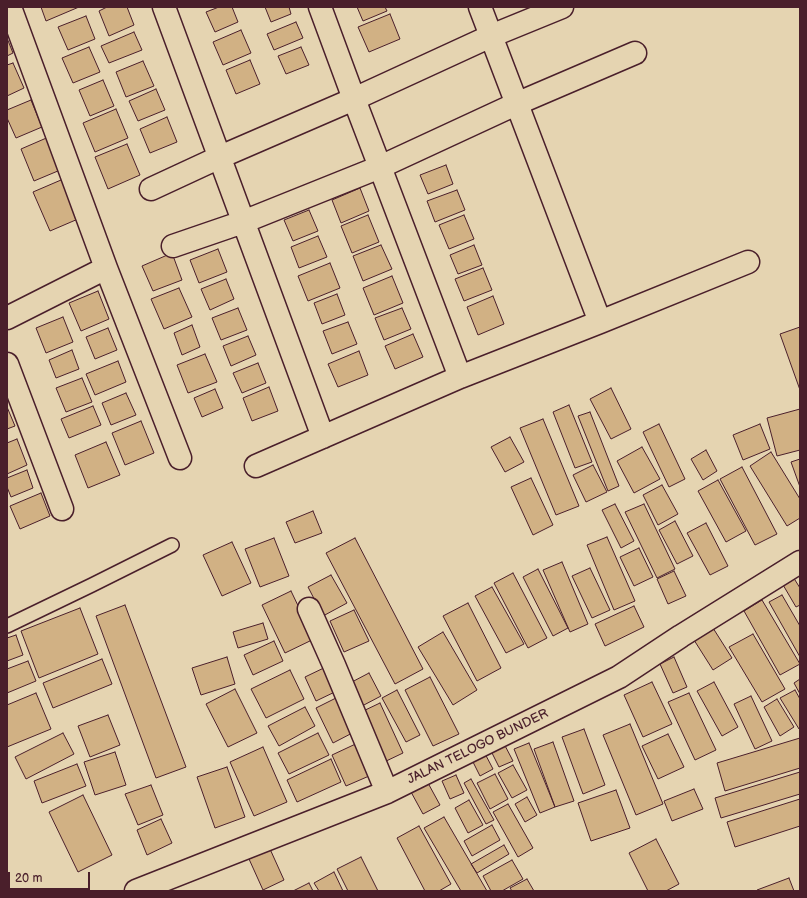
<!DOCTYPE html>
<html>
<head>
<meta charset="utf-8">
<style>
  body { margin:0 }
  #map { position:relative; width:807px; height:898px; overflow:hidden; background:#e5d4b1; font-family:"Balsamiq Sans",sans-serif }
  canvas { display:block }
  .frame { position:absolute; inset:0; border:8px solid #4a1f2b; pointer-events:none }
  .scale { position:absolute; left:8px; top:872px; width:82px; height:18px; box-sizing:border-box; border:2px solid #4a1f2b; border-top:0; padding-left:5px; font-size:12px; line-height:14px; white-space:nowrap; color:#4a1f2b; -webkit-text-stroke:3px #e5d4b1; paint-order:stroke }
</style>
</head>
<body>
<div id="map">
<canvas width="807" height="898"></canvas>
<div class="frame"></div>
<div class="scale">20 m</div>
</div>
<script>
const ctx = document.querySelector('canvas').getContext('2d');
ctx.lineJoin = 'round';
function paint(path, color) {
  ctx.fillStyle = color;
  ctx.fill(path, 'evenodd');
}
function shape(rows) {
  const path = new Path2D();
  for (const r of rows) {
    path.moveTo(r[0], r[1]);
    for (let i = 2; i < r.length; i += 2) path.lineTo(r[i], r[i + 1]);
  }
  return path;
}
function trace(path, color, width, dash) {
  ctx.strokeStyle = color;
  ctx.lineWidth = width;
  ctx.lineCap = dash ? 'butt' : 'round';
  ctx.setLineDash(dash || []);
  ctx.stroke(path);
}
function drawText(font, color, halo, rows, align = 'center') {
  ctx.font = font + ' "Balsamiq Sans",sans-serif';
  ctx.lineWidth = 3;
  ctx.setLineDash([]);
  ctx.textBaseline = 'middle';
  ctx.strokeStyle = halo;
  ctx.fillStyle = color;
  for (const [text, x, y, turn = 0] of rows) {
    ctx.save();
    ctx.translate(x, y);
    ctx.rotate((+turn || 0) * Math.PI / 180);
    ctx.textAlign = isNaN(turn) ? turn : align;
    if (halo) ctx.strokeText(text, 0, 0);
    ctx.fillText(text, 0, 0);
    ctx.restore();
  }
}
const building = shape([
  [41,7,79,7,46,21,41,7],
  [107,7,127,7,134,25,109,36,99,11,107,7],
  [219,7,232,7,238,22,215,32,206,12,219,7],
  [265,7,289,7,291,14,271,22,265,7],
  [357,7,385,7,387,11,363,21,357,7],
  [390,14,400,39,369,52,358,27,390,14],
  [86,16,95,39,68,50,58,27,86,16],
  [296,22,303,38,274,50,267,34,296,22],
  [241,30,251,53,223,65,213,42,241,30],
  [134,32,142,50,109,63,101,46,134,32],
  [7,38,13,53,7,56,7,38],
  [89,47,100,72,73,83,62,58,89,47],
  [301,47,309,65,286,74,278,56,301,47],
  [250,60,260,84,236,94,226,70,250,60],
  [143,61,154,86,126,97,116,72,143,61],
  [13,63,24,88,7,96,7,65,13,63],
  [103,80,114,106,90,116,79,90,103,80],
  [156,89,165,110,138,121,129,101,156,89],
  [31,100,42,127,16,138,7,118,7,110,31,100],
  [116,109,128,138,95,152,83,123,116,109],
  [167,117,177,142,150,153,140,129,167,117],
  [51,136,65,168,34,181,21,149,51,136],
  [127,144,140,175,108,189,95,157,127,144],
  [446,165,453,184,428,194,420,175,446,165],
  [68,177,85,216,50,231,33,192,68,177],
  [360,188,369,211,341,223,332,200,360,188],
  [457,190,465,210,435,222,427,201,457,190],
  [309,210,318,231,293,241,284,220,309,210],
  [368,215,379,242,352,253,341,226,368,215],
  [464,215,474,239,449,249,439,225,464,215],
  [318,236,327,257,299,268,291,247,318,236],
  [381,245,392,269,363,281,353,256,381,245],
  [474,245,482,265,458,274,450,255,474,245],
  [218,249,227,272,199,283,190,260,218,249],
  [172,253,182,280,153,291,142,266,172,253],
  [330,263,340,288,308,301,298,276,330,263],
  [483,268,492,290,464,301,455,279,483,268],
  [392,276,403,303,374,315,363,288,392,276],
  [226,279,234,299,210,310,201,289,226,279],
  [179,288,192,317,164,329,151,299,179,288],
  [98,291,109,319,81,331,69,303,98,291],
  [337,294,345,315,322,324,314,303,337,294],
  [493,296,504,324,478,335,467,307,493,296],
  [238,308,247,330,221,340,212,318,238,308],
  [402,308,411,329,384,340,375,318,402,308],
  [63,317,73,342,46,353,36,328,63,317],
  [348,322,357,344,332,354,323,331,348,322],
  [192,325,200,347,182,355,174,333,192,325],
  [800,327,800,390,780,334,800,327],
  [108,328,117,350,95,359,86,337,108,328],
  [413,334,423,357,395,369,385,346,413,334],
  [248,336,256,355,231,366,223,346,248,336],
  [72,350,79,369,56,378,49,360,72,350],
  [359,351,368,375,338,387,328,364,359,351],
  [205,354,217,382,188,393,177,365,205,354],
  [118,361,126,382,95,395,86,374,118,361],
  [258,363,266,383,242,393,233,373,258,363],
  [82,378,92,402,66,412,56,388,82,378],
  [269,387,278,411,252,421,243,398,269,387],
  [611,388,631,429,611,439,590,399,611,388],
  [215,389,223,408,202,417,194,398,215,389],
  [126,393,136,415,111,425,102,403,126,393],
  [569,405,592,462,575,468,553,412,569,405],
  [93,406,101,425,69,438,61,419,93,406],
  [7,407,15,426,7,429,7,407],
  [800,409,800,450,777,456,767,418,800,409],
  [590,412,619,486,608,491,578,416,590,412],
  [543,419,579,506,556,515,520,428,543,419],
  [141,421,154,453,125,465,112,433,141,421],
  [659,424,685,479,669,487,643,432,659,424],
  [760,424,770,449,743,460,733,435,760,424],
  [510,437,524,462,505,472,491,447,510,437],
  [17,439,27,465,7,474,7,443,17,439],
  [106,442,120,475,88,488,75,455,106,442],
  [642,447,660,479,634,493,617,461,642,447],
  [706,450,717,471,703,480,691,459,706,450],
  [771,452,800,499,800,518,787,526,750,466,771,452],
  [800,459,800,487,791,462,800,459],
  [593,465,607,492,586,502,573,475,593,465],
  [742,467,777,534,755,545,720,479,742,467],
  [27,470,33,488,11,497,7,487,7,478,27,470],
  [531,478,553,525,533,535,511,487,531,478],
  [718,480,746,531,726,542,698,491,718,480],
  [662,485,678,514,658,525,643,495,662,485],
  [41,493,50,516,20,529,10,506,41,493],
  [615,504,634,541,621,548,602,510,615,504],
  [644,504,675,569,657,578,625,512,644,504],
  [313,511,322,533,295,543,286,522,313,511],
  [675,521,693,556,677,564,659,530,675,521],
  [706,523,728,566,710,575,687,533,706,523],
  [607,537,635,601,614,610,587,545,607,537],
  [274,538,289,576,260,587,245,549,274,538],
  [355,538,423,669,395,684,326,553,355,538],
  [232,542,251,583,222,596,203,555,232,542],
  [639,548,653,577,634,586,620,557,639,548],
  [562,562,588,624,570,632,543,570,562,562],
  [590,568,610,610,592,618,572,576,590,568],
  [538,569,568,628,553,636,523,577,538,569],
  [674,571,686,596,668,604,657,579,674,571],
  [790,572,800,588,800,605,796,607,779,578,790,572],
  [513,573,547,638,528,648,494,583,513,573],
  [331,575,347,603,323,616,308,587,331,575],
  [492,587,524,644,506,653,475,596,492,587],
  [291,591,314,639,285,653,262,605,291,591],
  [782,595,800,626,800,657,769,602,782,595],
  [762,600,800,664,780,675,744,611,762,600],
  [468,603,501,668,477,681,443,616,468,603],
  [125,605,186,767,156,778,96,616,125,605],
  [634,606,644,627,605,646,595,624,634,606],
  [80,608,98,654,39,678,21,631,80,608],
  [354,610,369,641,344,652,330,621,354,610],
  [263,623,268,639,238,648,233,632,263,623],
  [713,628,732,658,713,670,694,640,713,628],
  [443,632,477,690,453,705,418,647,443,632],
  [753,634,785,689,762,702,729,647,753,634],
  [16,635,23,655,7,661,7,638,16,635],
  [274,641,283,661,253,675,244,655,274,641],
  [227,657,235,684,201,695,192,668,227,657],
  [674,657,687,687,673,693,660,664,674,657],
  [102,659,112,684,53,708,43,683,102,659],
  [28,661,36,681,7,693,7,669,28,661],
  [330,665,341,689,316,701,305,677,330,665],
  [290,670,304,699,266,718,251,689,290,670],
  [369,673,381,696,362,706,350,683,369,673],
  [430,677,459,734,433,746,405,690,430,677],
  [800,679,800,694,794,683,800,679],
  [652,682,672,724,643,737,624,695,652,682],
  [714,682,738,727,722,736,697,691,714,682],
  [235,689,257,733,228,747,206,704,235,689],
  [397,690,420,735,406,742,382,698,397,690],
  [795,690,800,699,800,729,799,729,780,698,795,690],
  [36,693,51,729,7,747,7,705,36,693],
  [689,693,716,750,695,760,668,702,689,693],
  [344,694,360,729,333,743,316,708,344,694],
  [751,696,772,741,755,749,734,704,751,696],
  [777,699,794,727,780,736,764,707,777,699],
  [380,703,403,753,382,763,359,713,380,703],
  [305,707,315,726,279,746,268,726,305,707],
  [108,715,120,745,90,757,78,726,108,715],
  [630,724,663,804,636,815,603,735,630,724],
  [584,729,605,785,583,794,562,737,584,729],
  [63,733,74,754,26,779,15,757,63,733],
  [318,733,329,755,289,774,278,753,318,733],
  [668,734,684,767,658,779,642,746,668,734],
  [501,738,513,761,499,767,488,745,501,738],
  [800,738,800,768,725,791,717,763,800,738],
  [362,741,376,773,346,786,332,755,362,741],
  [553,742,574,801,555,807,534,749,553,742],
  [529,743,555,807,540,813,514,749,529,743],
  [263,747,287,802,254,816,230,762,263,747],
  [482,748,493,769,480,776,469,754,482,748],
  [115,752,126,785,95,795,84,762,115,752],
  [331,759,341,782,297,802,287,780,331,759],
  [77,764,86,786,42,803,34,781,77,764],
  [513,765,527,790,512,798,498,773,513,765],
  [227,767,245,817,215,828,197,777,227,767],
  [800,772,800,794,721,818,715,798,800,772],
  [495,774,508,799,490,809,477,783,495,774],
  [456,775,464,793,450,799,442,781,456,775],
  [471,779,494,820,486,824,464,783,471,779],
  [428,783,440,805,423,814,411,792,428,783],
  [151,785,163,815,138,825,125,794,151,785],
  [694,789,703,809,672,821,664,801,694,789],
  [616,790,630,828,591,841,578,803,616,790],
  [83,795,112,855,78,872,49,812,83,795],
  [527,797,537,815,525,822,515,804,527,797],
  [800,799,800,826,735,847,727,822,800,799],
  [469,800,483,825,468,833,455,808,469,800],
  [508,804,533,848,518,857,493,812,508,804],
  [444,817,487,891,461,891,424,828,444,817],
  [161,819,172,843,147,855,137,830,161,819],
  [492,825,500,840,472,856,464,841,492,825],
  [419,826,451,884,439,891,425,891,397,838,419,826],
  [656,839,679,884,666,891,648,891,629,853,656,839],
  [504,845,509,854,477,873,471,864,504,845],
  [270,849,284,880,263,890,249,859,270,849],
  [361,857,378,891,348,891,337,869,361,857],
  [512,860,523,879,502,891,491,891,483,876,512,860],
  [334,872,343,891,319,891,314,883,334,872],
  [789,878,794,891,757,891,757,890,789,878],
  [527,879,534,891,512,891,510,888,527,879],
  [309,883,313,891,293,891,309,883]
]);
paint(building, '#d1b184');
trace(building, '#4a1f2b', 1);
const service = shape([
  [7,626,92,585,172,545]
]);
const minor = shape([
  [10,7,106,268,180,458],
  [164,7,323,437],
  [320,7,354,99,380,167,460,377],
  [480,7,600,322],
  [151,189,220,157,354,99,491,36,562,7],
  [173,246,243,222,380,167,516,104,635,53],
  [7,318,106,268],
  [7,364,62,509],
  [256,466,460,377,600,322,748,262],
  [309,609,334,665,387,792],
  [136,891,387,792,619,677,681,636,800,562]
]);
trace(service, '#4a1f2b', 16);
trace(minor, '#4a1f2b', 25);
trace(service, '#e5d4b1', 13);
trace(minor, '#e5d4b1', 22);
drawText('13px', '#4a1f2b', '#e5d4b1', [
  ["JALAN TELOGO BUNDER",478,747,-26]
]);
</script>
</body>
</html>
